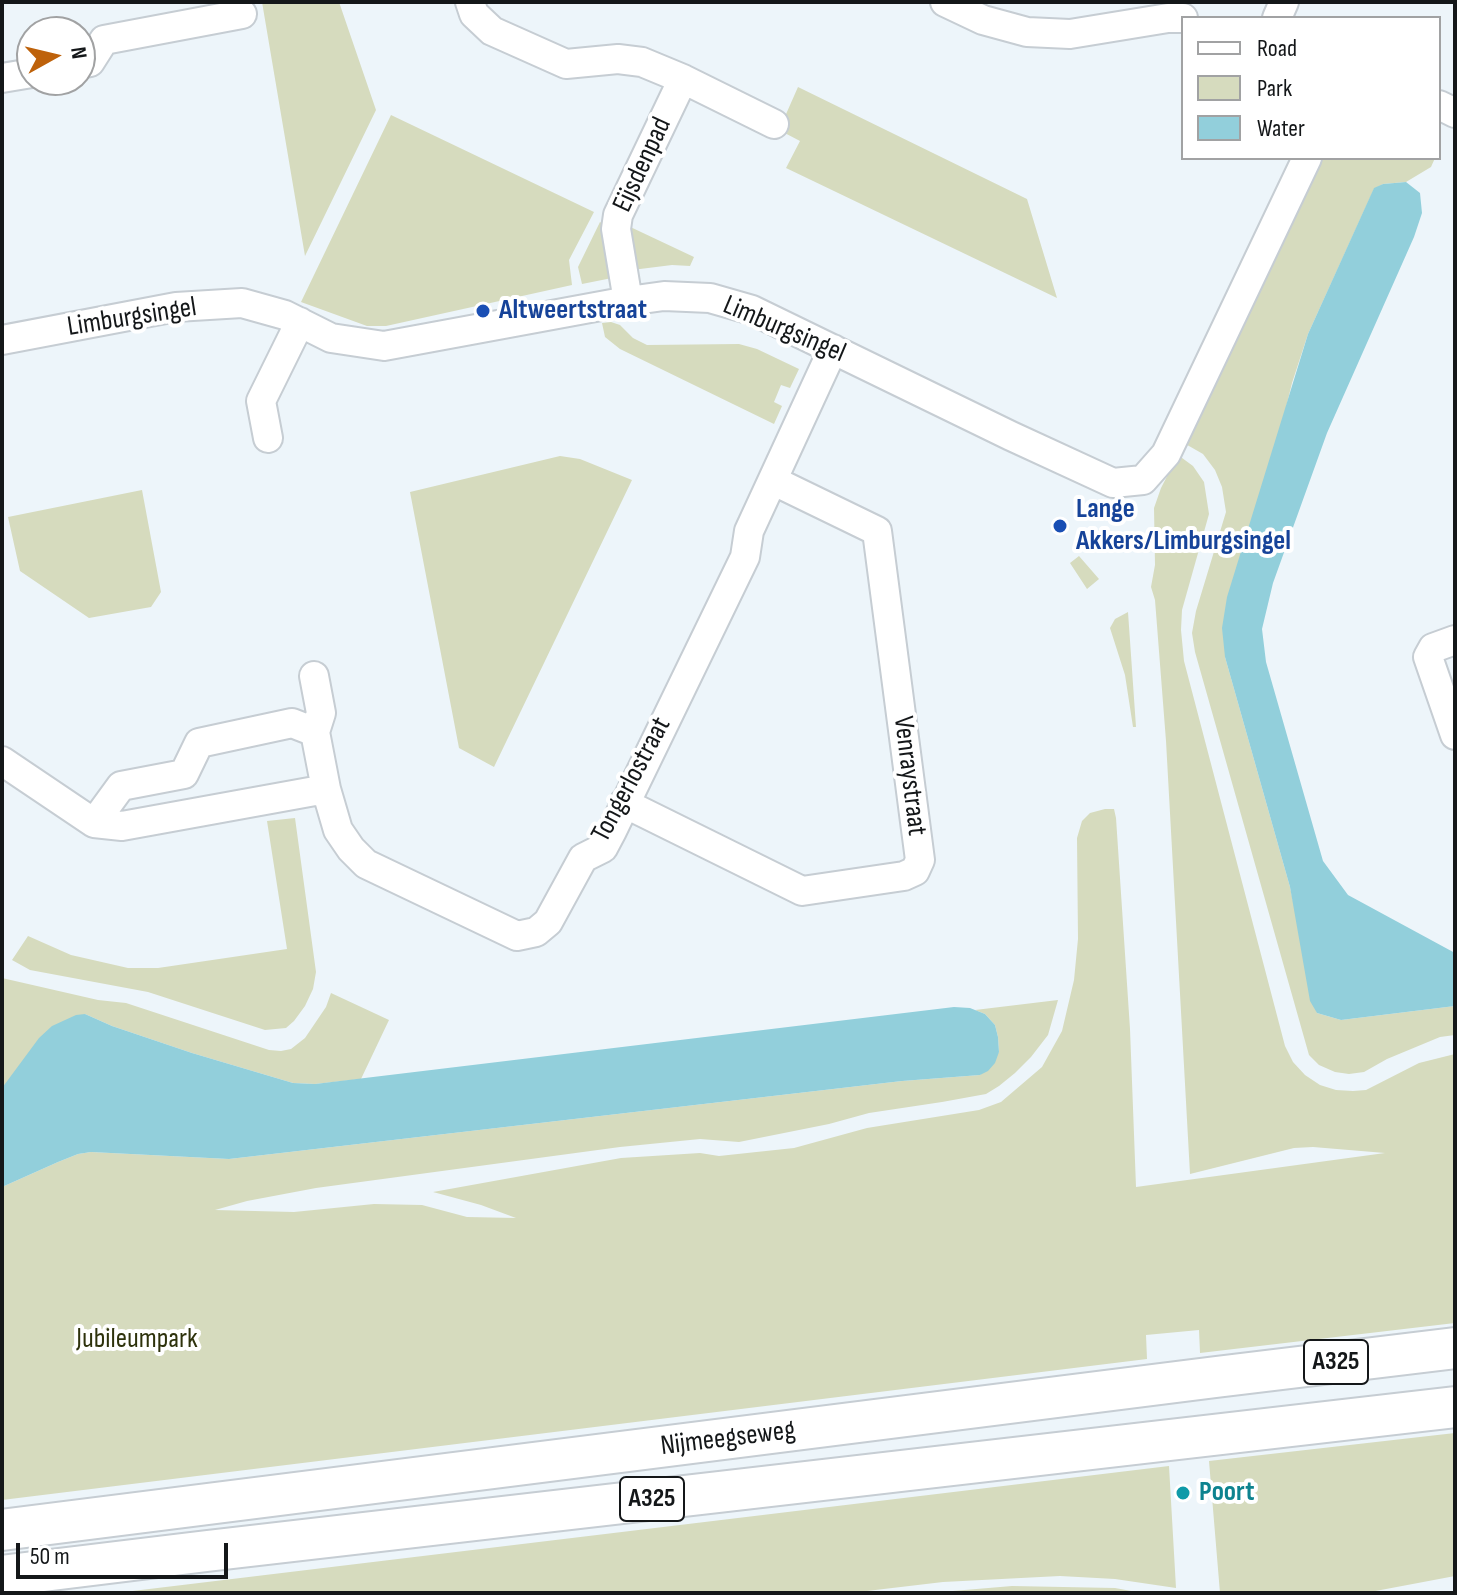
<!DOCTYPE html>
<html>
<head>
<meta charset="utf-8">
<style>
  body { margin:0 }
  #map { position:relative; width:1457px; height:1595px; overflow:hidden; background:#edf5fa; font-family:"Sofia Sans Condensed",sans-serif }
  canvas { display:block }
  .frame { position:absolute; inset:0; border:4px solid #141719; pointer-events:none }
  .legend { position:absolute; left:1181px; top:16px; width:260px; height:144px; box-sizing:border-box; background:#fff; border:2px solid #a1a2a3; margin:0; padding:10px 14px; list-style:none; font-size:24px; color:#141719 }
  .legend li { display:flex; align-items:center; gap:16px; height:40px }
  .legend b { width:40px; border:2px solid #a1a2a3 }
  .north { position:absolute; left:16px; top:16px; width:80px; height:80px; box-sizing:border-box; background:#fff; border:2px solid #a1a2a3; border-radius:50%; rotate:82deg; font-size:22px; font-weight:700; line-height:32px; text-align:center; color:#141719 }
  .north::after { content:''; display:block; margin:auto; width:28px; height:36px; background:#be620b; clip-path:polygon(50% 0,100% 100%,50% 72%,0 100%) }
  .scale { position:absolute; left:16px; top:1543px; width:212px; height:36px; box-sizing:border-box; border:4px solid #141719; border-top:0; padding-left:10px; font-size:24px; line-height:28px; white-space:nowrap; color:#141719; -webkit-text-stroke:6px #fff; paint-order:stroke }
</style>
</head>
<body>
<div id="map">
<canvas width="1457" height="1595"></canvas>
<div class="frame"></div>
<ul class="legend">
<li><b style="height:10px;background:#fff"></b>Road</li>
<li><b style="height:22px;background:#d6dbbe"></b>Park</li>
<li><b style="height:22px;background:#92cfdb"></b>Water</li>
</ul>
<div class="north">N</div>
<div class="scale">50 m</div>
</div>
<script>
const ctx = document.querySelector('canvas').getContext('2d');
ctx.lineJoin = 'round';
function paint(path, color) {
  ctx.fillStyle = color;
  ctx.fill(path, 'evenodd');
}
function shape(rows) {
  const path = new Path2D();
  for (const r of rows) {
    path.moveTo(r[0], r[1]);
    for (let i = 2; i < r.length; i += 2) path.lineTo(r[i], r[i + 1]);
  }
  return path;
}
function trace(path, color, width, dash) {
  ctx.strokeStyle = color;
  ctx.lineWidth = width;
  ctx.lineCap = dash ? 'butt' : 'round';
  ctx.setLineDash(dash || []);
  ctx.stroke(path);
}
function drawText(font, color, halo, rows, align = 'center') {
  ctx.font = font + ' "Sofia Sans Condensed",sans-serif';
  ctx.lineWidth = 8;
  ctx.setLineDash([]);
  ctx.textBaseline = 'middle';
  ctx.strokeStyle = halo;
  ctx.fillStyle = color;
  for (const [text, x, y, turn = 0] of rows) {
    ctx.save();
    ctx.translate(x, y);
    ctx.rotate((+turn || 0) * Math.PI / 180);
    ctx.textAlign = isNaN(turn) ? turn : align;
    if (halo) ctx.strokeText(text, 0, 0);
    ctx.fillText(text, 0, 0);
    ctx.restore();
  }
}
paint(shape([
  [262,2,339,2,376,110,305,256],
  [798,87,1027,199,1057,298,786,168,800,141,779,130],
  [391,115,594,212,569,260,572,285,386,326,367,326,301,302],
  [1320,158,1435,158,1431,167,1406,182,1383,184,1374,189,1308,334,1292,383,1225,657,1290,887,1317,1013,1341,1020,1455,1006,1455,1035,1440,1037,1387,1059,1364,1072,1349,1074,1335,1072,1319,1065,1309,1055,1195,652,1192,633,1196,611,1226,512,1222,487,1215,470,1203,454,1182,442],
  [600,222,605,225,612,278,582,284,578,267],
  [624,224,694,257,690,266,672,265,632,270],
  [611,322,620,325,633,338,647,345,739,344,757,349,799,369,790,388,781,385,774,402,782,406,774,424,620,349,605,337,602,323],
  [1178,455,1193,466,1204,482,1209,514,1182,610,1181,630,1184,661,1285,1046,1293,1062,1305,1075,1320,1085,1336,1090,1353,1091,1366,1090,1419,1063,1455,1054,1455,1323,1200,1353,1199,1330,1146,1335,1147,1359,2,1500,2,1187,58,1162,78,1154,91,1152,229,1159,902,1081,980,1075,999,1052,998,1037,995,1025,985,1014,975,1010,1058,1000,1048,1035,1031,1057,1015,1073,999,1086,986,1094,942,1102,869,1113,829,1124,739,1142,700,1139,620,1147,316,1188,247,1201,215,1210,294,1212,374,1204,422,1205,467,1217,516,1218,481,1205,433,1192,621,1158,700,1153,719,1156,794,1148,867,1128,979,1110,1001,1102,1042,1067,1062,1031,1074,980,1078,939,1077,838,1082,821,1090,813,1105,809,1114,809,1116,818,1130,1029,1136,1187,1385,1153,1313,1147,1294,1148,1190,1174,1166,741,1155,600,1151,587,1155,565,1154,508,1161,488],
  [560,456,580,459,632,480,494,767,459,748,410,492],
  [142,490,161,592,151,607,89,618,20,571,8,517],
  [1079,556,1099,579,1087,589,1070,563],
  [1128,612,1136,727,1133,727,1125,675,1110,628,1115,619],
  [295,818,316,972,313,989,305,1006,294,1021,286,1028,265,1030,148,992,30,970,12,960,28,936,71,955,128,968,158,968,287,949,267,821],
  [2,978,98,1000,126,1003,269,1050,281,1051,291,1049,305,1038,326,1007,331,993,389,1020,361,1079,315,1084,293,1083,192,1053,112,1026,85,1014,2,1088],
  [1455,1433,1455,1576,1365,1593,1220,1593,1209,1461],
  [1169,1466,1176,1588,1115,1579,1060,1576,943,1582,850,1593,116,1593],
  [1012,1586,1115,1588,1142,1593,929,1593]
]), '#d6dbbe');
paint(shape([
  [1406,182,1420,193,1422,213,1414,237,1327,433,1273,583,1262,629,1266,662,1323,861,1348,895,1455,953,1455,1006,1341,1020,1317,1013,1310,1001,1290,887,1225,657,1222,628,1227,597,1308,334,1374,188,1383,184],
  [954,1007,970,1008,985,1014,995,1025,998,1037,999,1052,995,1063,988,1071,980,1075,902,1081,229,1159,91,1152,78,1154,58,1162,2,1187,2,1088,39,1038,52,1026,76,1015,85,1014,112,1026,192,1053,293,1083,315,1084]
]), '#92cfdb');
const minor = shape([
  [470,2,474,14,492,31,566,64,618,59,642,62,683,79,774,124],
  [945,2,983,20,1027,32,1070,34,1168,18,1183,18],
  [1277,18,1284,2],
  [80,64,90,62,104,40,242,14],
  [2,78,32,73],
  [1439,105,1455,113],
  [628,301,616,229,618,215,683,79],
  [2,340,176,307,242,303,285,315,331,338,384,346,628,301,664,296,710,298,752,310,1011,436,1113,483,1143,480,1166,454,1307,158],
  [268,438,261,401,300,322],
  [1455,640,1433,648,1428,657,1455,735],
  [314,676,321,713,315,732,326,789,338,830,351,849,366,864,517,936,536,932,548,922,583,858,603,848,612,831,745,557,749,531,833,349],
  [2,761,94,823,122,826,326,789],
  [624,803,802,891,904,876,915,871,920,860,877,531,774,481],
  [94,823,121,786,184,774,199,743,292,723,315,732]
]);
const highway = shape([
  [2,1530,1216,1377,1455,1348],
  [2,1576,207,1551,1455,1407]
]);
trace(minor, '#c6cdd3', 32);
trace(highway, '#c6cdd3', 44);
trace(minor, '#fff', 28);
trace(highway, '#fff', 40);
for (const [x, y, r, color] of [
  [483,311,8,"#1a4fb4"],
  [1060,526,8,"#1a4fb4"],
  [1183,1493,8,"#0f9aa8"]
]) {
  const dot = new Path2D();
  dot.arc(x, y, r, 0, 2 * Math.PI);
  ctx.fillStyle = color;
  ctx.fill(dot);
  trace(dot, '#fff', 3);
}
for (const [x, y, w] of [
  [1336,1362,64],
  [652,1499,64]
]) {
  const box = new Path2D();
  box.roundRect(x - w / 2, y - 22, w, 44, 6);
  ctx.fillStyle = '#fff';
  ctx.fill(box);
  trace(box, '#141719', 2);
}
drawText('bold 26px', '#141719', null, [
  ["A325",1336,1362],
  ["A325",652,1499]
]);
drawText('28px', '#141719', '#fff', [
  ["Eijsdenpad",643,165,-65],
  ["Limburgsingel",132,318,-9],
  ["Limburgsingel",784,330,23],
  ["Venraystraat",909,776,83],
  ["Tongerlostraat",632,780,-62],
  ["Nijmeegseweg",728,1439,-7]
]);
drawText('bold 28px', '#164399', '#fff', [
  ["Altweertstraat",499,311],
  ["Lange",1076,510],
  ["Akkers/Limburgsingel",1076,542]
], 'left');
drawText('28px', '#2e320c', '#fff', [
  ["Jubileumpark",137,1340]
]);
drawText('bold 28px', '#0d838f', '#fff', [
  ["Poort",1199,1493]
], 'left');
</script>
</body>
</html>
